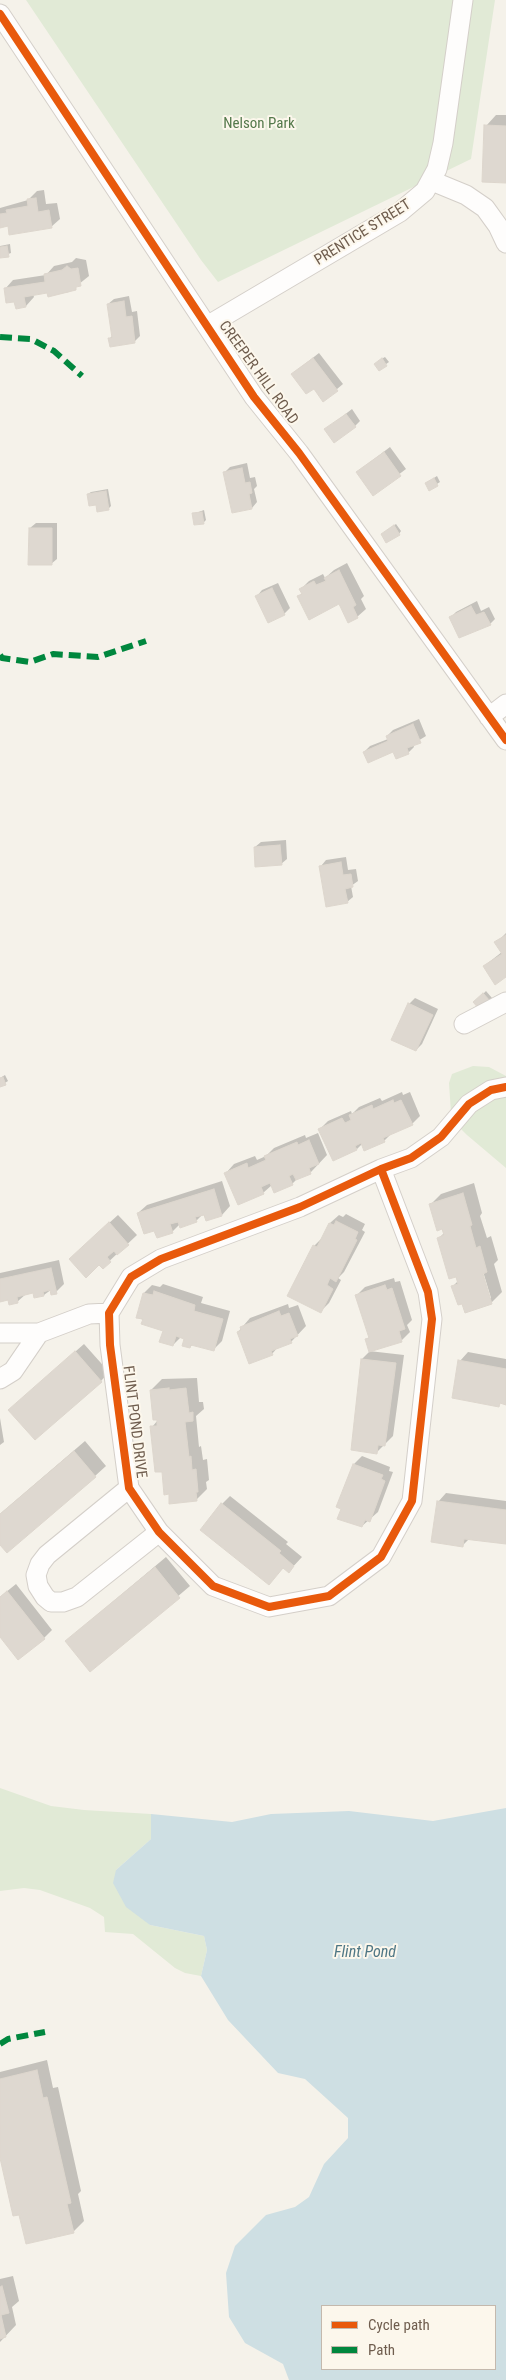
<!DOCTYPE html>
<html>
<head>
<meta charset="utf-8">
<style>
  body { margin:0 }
  #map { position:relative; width:506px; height:2380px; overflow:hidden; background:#f5f2ea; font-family:"Roboto Condensed",sans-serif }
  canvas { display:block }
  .legend { position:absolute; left:321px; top:2305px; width:175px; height:65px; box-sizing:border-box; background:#fcf7ec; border:1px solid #c4b9ad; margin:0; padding:6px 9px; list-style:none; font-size:15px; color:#6f5d4e }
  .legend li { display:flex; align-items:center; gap:10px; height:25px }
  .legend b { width:25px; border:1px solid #c4b9ad }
</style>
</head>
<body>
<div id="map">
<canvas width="506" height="2380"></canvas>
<ul class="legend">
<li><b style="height:6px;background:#e8590c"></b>Cycle path</li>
<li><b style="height:6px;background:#00873e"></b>Path</li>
</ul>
</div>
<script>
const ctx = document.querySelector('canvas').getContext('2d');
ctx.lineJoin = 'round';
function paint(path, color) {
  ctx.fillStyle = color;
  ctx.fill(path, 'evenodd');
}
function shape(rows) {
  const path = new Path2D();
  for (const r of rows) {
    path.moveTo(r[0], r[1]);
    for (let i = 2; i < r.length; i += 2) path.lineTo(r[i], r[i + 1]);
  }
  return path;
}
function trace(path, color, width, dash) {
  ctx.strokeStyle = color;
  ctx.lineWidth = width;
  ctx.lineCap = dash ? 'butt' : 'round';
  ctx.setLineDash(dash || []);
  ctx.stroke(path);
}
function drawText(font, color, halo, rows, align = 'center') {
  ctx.font = font + ' "Roboto Condensed",sans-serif';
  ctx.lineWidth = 4;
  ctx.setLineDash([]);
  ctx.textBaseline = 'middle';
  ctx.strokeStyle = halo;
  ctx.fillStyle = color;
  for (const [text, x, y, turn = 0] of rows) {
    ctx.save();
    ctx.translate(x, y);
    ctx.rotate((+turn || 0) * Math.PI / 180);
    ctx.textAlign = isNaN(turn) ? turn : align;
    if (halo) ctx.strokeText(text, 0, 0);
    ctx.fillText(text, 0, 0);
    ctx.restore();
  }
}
paint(shape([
  [26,0,495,0,471,159,218,282,201,260],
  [473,1066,489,1067,506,1076,506,1168,467,1135,454,1122,451,1113,449,1083,452,1074],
  [0,1788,51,1806,84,1810,151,1814,151,1839,116,1870,150,1925,204,1936,207,1950,201,1976,185,1973,175,1968,133,1934,105,1932,104,1917,90,1908,40,1890,24,1888,0,1891]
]), '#e1ead6');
paint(shape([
  [506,1808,506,2380,289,2380,283,2364,245,2343,229,2317,226,2273,235,2246,266,2215,295,2207,309,2197,324,2164,348,2138,348,2118,305,2079,278,2073,228,2020,201,1976,207,1950,204,1936,150,1925,126,1907,113,1883,116,1870,151,1839,151,1814,232,1822,271,1814,349,1811,433,1821],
  [322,2306,495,2306,495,2369,322,2369]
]), '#cedfe3');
paint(shape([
  [496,115,506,115,506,182,486,126],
  [44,190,46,204,57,203,60,219,51,227,0,226,0,208,28,200,37,191],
  [10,244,11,253,0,257,0,246],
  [76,258,86,260,89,276,69,292,49,296,48,292,33,294,34,297,26,306,17,307,15,301,5,289,13,280,46,275,54,266,72,262],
  [129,296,132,312,137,311,140,336,135,341,110,338,113,335,108,304,114,299],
  [319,353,343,384,324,400,314,387,292,374],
  [385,357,389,362,379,369,378,361],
  [352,409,360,421,355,426,326,429],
  [390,447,406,469,373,494,357,472],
  [247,463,250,478,255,477,257,486,254,489,257,502,252,508,225,472,230,467],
  [437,476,440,482,429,489,426,483],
  [108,489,111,506,108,509,97,504,88,494,91,492],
  [204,510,206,520,203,523,193,514],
  [36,523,57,523,57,559,51,564,30,528],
  [396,524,401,531,399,534,385,532],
  [347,563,364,596,361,599,366,609,357,617,339,603,299,597,303,592,301,589,309,581,323,574,325,578,334,570],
  [278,583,290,608,284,614,257,596,262,590],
  [477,601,481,611,489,607,495,619,490,624,450,618,456,612],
  [419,719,426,736,413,744,414,747,409,752,397,758,394,750,364,752,370,746,388,739,387,736,393,730],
  [286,840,287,859,281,864,255,847,261,842],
  [346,857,348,870,356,869,358,881,351,886,353,897,347,902,321,866,326,860],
  [506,933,506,976,484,966,502,952,496,943],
  [486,991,492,998,480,1008,475,1002],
  [415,998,438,1009,422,1044,416,1050,409,1004],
  [5,1075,8,1081,0,1086,0,1078],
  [402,1092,403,1095,410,1092,420,1116,412,1124,392,1133,384,1141,362,1144,357,1149,320,1129,328,1121,351,1111,352,1114,359,1107,380,1098,382,1101],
  [318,1133,327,1155,311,1172,298,1178,292,1184,272,1185,263,1193,226,1173,234,1164,255,1156,257,1160,266,1156,274,1148,305,1135,306,1138],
  [222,1181,230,1206,222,1215,207,1219,203,1214,196,1221,180,1224,172,1232,155,1230,138,1213,147,1205],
  [474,1183,482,1213,480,1216,487,1238,491,1236,498,1260,494,1264,502,1292,491,1303,463,1302,453,1286,458,1281,439,1238,444,1233,430,1205,441,1194],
  [480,1268,482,1268,491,1298,489,1298],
  [346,1214,365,1224,362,1230,365,1232,344,1272,338,1278,341,1280,329,1303,321,1311,289,1295,314,1246,323,1237,330,1223,339,1215,343,1217],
  [118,1215,137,1235,103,1267,79,1250],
  [59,1260,64,1284,56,1292,52,1289,44,1295,34,1292,26,1294,17,1302,9,1298,0,1301,0,1273],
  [394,1278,395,1282,400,1281,412,1320,407,1325,410,1332,402,1340,369,1351,404,1355,393,1436,376,1453,362,1359,370,1351,366,1340,370,1336,357,1295,365,1287],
  [163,1284,203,1297,201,1303,230,1311,222,1341,213,1350,193,1344,190,1347,185,1338,181,1337,173,1345,164,1330,137,1317,144,1293,152,1285,160,1287],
  [288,1304,289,1308,298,1305,306,1326,291,1342,278,1347,272,1354,238,1332,250,1318],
  [84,1344,109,1372,101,1381,18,1402],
  [468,1352,506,1359,506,1403,501,1402,498,1405,460,1361],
  [197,1378,199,1402,203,1402,204,1409,196,1416,199,1447,201,1446,203,1460,207,1459,209,1480,206,1482,207,1489,196,1500,170,1493,152,1427,158,1420,151,1390,162,1379],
  [0,1418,4,1442,0,1445],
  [85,1441,106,1466,95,1476,0,1543,0,1514],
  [362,1456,390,1467,389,1471,393,1472,378,1512,362,1526,354,1464],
  [446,1493,506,1501,506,1543,470,1538,463,1545,438,1502],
  [230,1496,288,1542,286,1544,302,1557,289,1571,284,1567,269,1583,222,1504],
  [166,1557,190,1586,91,1670,66,1641],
  [16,1584,52,1630,44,1638,0,1635,0,1597],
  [47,2060,53,2088,58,2087,81,2191,78,2194,84,2221,73,2232,20,2214,0,2153,0,2072],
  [13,2276,19,2301,12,2307,16,2325,0,2342,0,2279]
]), '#0003');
const building = shape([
  [484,125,506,126,506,183,482,182,484,125],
  [36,198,38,212,49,210,52,228,9,235,8,226,0,228,0,214,7,213,6,210,28,206,27,199,36,198],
  [7,246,9,257,0,258,0,247,7,246],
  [67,266,71,269,78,268,81,286,76,287,76,290,48,297,47,293,24,297,26,307,16,309,14,302,6,303,4,288,45,282,44,274,62,270,67,266],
  [124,301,126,317,132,316,135,343,110,347,108,338,112,338,107,304,124,301],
  [313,358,338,391,323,402,314,389,306,394,291,374,313,358],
  [382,358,387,366,379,371,374,364,382,358],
  [346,414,356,427,334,443,324,429,346,414],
  [384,452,401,476,373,496,356,472,384,452],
  [242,468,245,483,250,482,252,493,249,494,252,509,232,513,223,472,242,468],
  [434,478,438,486,429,491,425,483,434,478],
  [106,491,109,510,97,512,96,505,89,506,87,494,106,491],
  [202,512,204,524,194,525,192,513,202,512],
  [394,525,400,535,386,543,381,534,394,525],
  [29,528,52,528,52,565,28,565,29,528],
  [339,570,356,605,353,607,358,618,348,623,339,604,309,620,297,596,302,594,299,589,314,581,316,585,326,581,324,578,339,570],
  [272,588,285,615,268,623,255,596,272,588],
  [471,606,476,615,484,612,491,625,459,638,449,617,471,606],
  [413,724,421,743,407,748,409,754,396,759,393,752,368,763,363,752,388,741,386,736,413,724],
  [280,845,282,865,255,867,254,847,280,845],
  [341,862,343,875,351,874,353,887,345,889,348,903,326,907,319,866,341,862],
  [506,935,506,977,495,985,483,966,502,954,494,942,506,935],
  [483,993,490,1001,480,1010,473,1002,483,993],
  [408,1003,433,1015,416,1051,391,1040,408,1003],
  [3,1077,6,1085,0,1087,0,1078,3,1077],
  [393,1100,394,1103,401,1100,413,1125,383,1138,385,1142,364,1151,361,1143,355,1146,357,1150,333,1161,318,1129,342,1118,345,1123,351,1120,349,1115,372,1105,373,1109,393,1100],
  [309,1140,319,1164,309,1168,311,1174,296,1180,293,1174,289,1176,293,1185,274,1193,270,1183,261,1187,264,1194,238,1205,224,1173,247,1163,248,1168,266,1160,264,1156,297,1142,298,1145,309,1140],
  [214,1189,222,1216,206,1221,204,1215,195,1217,197,1222,180,1228,178,1222,170,1224,173,1233,157,1238,154,1231,144,1234,137,1213,214,1189],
  [463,1193,472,1225,470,1226,476,1248,480,1246,487,1272,483,1274,492,1304,465,1313,462,1304,458,1305,451,1286,458,1284,456,1277,449,1279,437,1238,444,1235,442,1229,437,1231,429,1204,463,1193],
  [336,1221,358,1232,355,1239,357,1240,336,1282,330,1278,327,1285,333,1289,321,1313,287,1296,313,1245,317,1247,329,1223,334,1225,336,1221],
  [109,1222,129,1245,117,1255,114,1251,107,1257,111,1262,103,1269,99,1265,86,1278,69,1259,109,1222],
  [51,1268,57,1294,51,1295,50,1290,43,1292,44,1296,34,1298,33,1293,17,1297,18,1303,9,1305,8,1300,0,1302,0,1279,51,1268],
  [385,1285,387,1290,392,1288,405,1329,399,1331,402,1342,369,1352,365,1339,369,1338,355,1295,385,1285],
  [154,1291,195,1305,194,1311,223,1319,214,1351,191,1345,190,1348,182,1346,184,1339,176,1336,173,1346,159,1342,163,1331,141,1324,143,1319,136,1318,143,1293,153,1295,154,1291],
  [279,1311,281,1316,289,1313,298,1336,290,1339,292,1343,271,1351,273,1355,249,1364,237,1332,241,1330,240,1327,279,1311],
  [75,1351,102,1382,35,1440,8,1410,75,1351],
  [361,1359,396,1363,385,1446,378,1445,377,1454,351,1450,361,1359],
  [458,1360,506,1369,506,1405,500,1403,499,1407,452,1398,458,1360],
  [169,1388,169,1390,186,1388,189,1413,193,1412,193,1421,185,1422,189,1457,191,1456,192,1470,196,1469,198,1492,196,1492,197,1501,169,1504,169,1494,164,1495,162,1472,155,1472,150,1426,157,1426,157,1420,153,1420,150,1390,169,1388],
  [74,1451,96,1477,7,1553,0,1545,0,1514,74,1451],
  [353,1464,383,1475,381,1479,385,1481,370,1522,365,1520,362,1527,337,1519,341,1509,336,1507,353,1464],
  [437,1501,506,1510,506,1544,464,1539,463,1547,431,1542,437,1501],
  [221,1503,281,1551,279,1553,294,1566,289,1573,283,1568,269,1585,200,1530,221,1503],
  [155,1567,180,1598,90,1672,65,1641,155,1567],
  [7,1591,45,1639,18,1660,0,1637,0,1597,7,1591],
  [37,2070,43,2098,47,2097,71,2203,67,2204,74,2233,26,2244,19,2215,13,2216,0,2158,0,2079,37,2070],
  [2,2286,9,2313,1,2315,6,2337,0,2339,0,2287,2,2286]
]);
paint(building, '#ded8d0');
trace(building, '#ddd6cd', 1);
const minor = shape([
  [0,14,254,397,299,453,506,740],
  [432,181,466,195,485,208,498,226,506,243],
  [207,326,400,212,425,191,437,169,443,143,463,0],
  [489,717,506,704],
  [464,1024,506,1002],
  [381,1169,428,1292,432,1319,412,1501,381,1557,329,1596,269,1607,213,1586,159,1532,129,1488,110,1345,109,1313,131,1277,161,1259,300,1207,381,1169,411,1158,441,1137,469,1104,491,1090,506,1087],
  [0,1333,39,1333,89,1314,109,1313],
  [0,1379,13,1371,39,1333],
  [129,1488,47,1555,40,1564,36,1575,38,1586,45,1597,51,1602,63,1602,77,1597,159,1532]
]);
trace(minor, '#d4cfc9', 21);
trace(minor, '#fefdfc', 19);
trace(shape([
  [0,337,31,339,54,351,82,376],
  [0,655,2,658,30,662,53,654,98,657,146,641],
  [0,2044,8,2039,45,2032]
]), '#00873e', 6, [12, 6]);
trace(shape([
  [0,14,254,397,299,453,506,740],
  [381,1169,428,1292,432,1319,412,1501,381,1557,329,1596,269,1607,213,1586,159,1532,129,1488,110,1345,109,1313,131,1277,161,1259,300,1207,381,1169,411,1158,441,1137,469,1104,491,1090,506,1087]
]), '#e8590c', 8);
drawText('15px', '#54794b', '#fcf7ec', [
  ["Nelson Park",259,124]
]);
drawText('15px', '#6f5d4e', '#fcf7ec', [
  ["PRENTICE STREET",363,233,-32],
  ["CREEPER HILL ROAD",258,373,54],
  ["FLINT POND DRIVE",134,1422,83]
]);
drawText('italic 16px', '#4f7785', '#fcf7ec', [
  ["Flint Pond",365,1953]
]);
</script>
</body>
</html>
